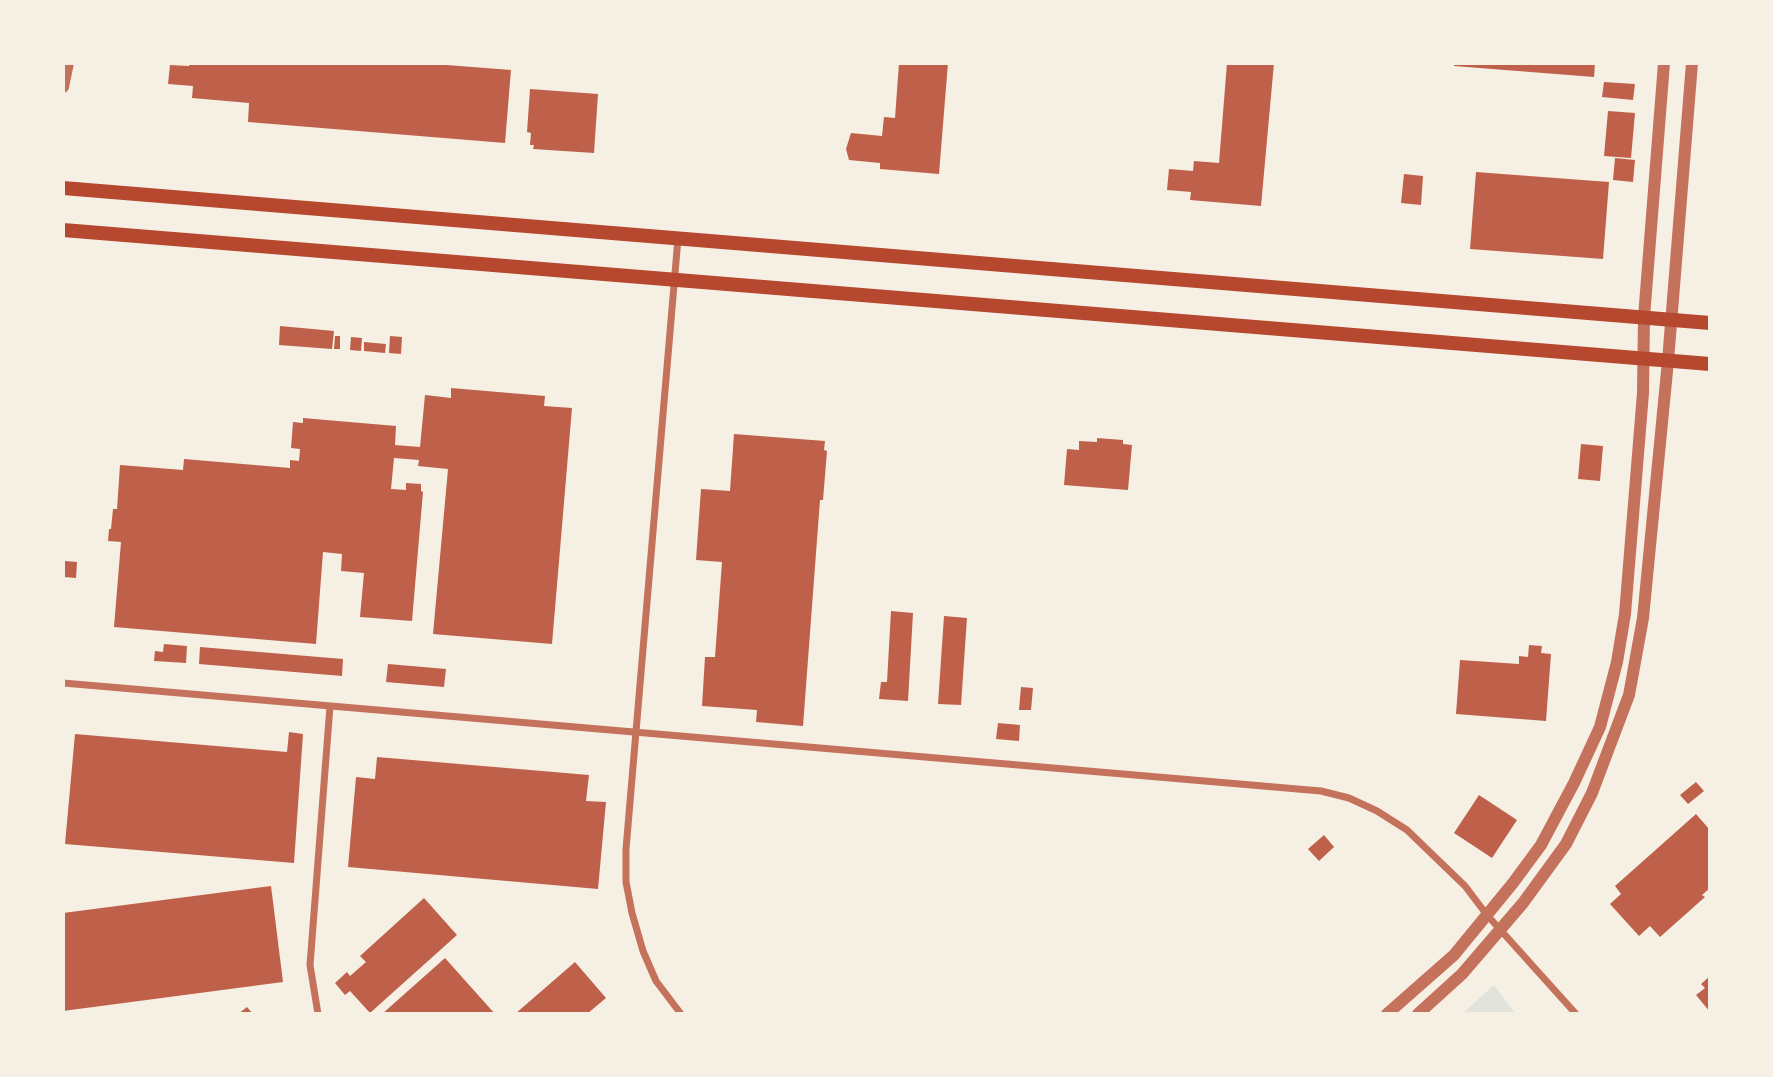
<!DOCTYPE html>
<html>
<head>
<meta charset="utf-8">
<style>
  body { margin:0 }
  #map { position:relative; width:1773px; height:1077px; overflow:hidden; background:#f6efe4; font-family:"Space Grotesk",sans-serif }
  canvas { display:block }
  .frame { position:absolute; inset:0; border:65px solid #f6efe4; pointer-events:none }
</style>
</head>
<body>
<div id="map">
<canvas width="1773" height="1077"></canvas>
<div class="frame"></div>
</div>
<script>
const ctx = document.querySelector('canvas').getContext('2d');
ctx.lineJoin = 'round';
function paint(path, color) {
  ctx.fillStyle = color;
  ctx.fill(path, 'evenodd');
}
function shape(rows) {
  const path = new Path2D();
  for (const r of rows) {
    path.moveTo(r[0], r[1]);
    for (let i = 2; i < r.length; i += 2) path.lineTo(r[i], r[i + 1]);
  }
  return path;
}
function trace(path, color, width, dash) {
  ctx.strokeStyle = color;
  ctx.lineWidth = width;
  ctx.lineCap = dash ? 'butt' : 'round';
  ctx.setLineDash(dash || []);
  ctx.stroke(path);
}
paint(shape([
  [1494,985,1516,1014,1462,1014]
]), '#e2e4dc');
paint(shape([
  [189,63,421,63,511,70,505,143,248,122,249,103,192,98,193,86,168,84,170,65,189,66],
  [899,63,948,63,939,174,880,169,880,163,849,160,846,149,851,133,882,136,884,117,895,118],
  [1227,63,1274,63,1261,206,1190,200,1191,192,1167,190,1169,169,1193,171,1194,161,1219,163],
  [1454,63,1595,63,1594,77,1454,66],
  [1604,82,1635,84,1633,100,1602,97],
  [530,89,598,94,594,153,533,149,534,145,530,145,531,133,527,132],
  [1608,111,1635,113,1631,158,1604,156],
  [1615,158,1635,160,1633,182,1613,180],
  [1476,172,1609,182,1603,259,1470,249],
  [1404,174,1423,176,1421,205,1401,203],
  [280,326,334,331,332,349,279,345],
  [335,336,340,336,340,349,334,349],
  [390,336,402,337,401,354,389,353],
  [351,337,362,338,361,351,350,350],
  [364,342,386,344,385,353,364,351],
  [451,388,545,396,544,406,572,408,552,644,433,634,448,469,418,466,419,460,394,458,391,489,406,490,406,483,421,484,421,491,423,492,412,621,360,617,364,573,341,571,342,554,323,552,316,644,114,627,121,542,108,541,109,529,111,529,113,509,117,509,120,465,183,470,184,459,290,468,290,460,299,461,300,449,291,448,293,422,303,423,303,418,396,426,395,445,420,447,425,395,451,398],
  [734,434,825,441,824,450,827,451,823,500,820,500,803,726,756,722,757,710,702,706,705,657,715,657,722,562,696,560,701,489,730,491],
  [1097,438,1123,440,1123,444,1132,445,1128,490,1064,485,1067,449,1079,450,1079,441,1097,442],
  [1581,444,1603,446,1600,481,1578,479],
  [65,561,77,562,76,578,64,577],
  [891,611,913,613,908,701,879,699,881,682,887,682],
  [944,616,967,618,961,705,938,704],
  [164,644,187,646,186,663,154,661,155,651,163,652],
  [1529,645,1542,646,1541,653,1551,654,1546,721,1456,714,1460,660,1519,664,1519,656,1528,657],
  [200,647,343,659,342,676,199,664],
  [388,664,446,669,444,687,386,682],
  [1021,687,1033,688,1031,710,1019,710],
  [998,723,1020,725,1019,741,996,739],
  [289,732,303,734,294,863,65,844,75,734,287,752],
  [377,757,589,775,586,801,606,802,598,889,348,867,356,777,375,779],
  [1696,782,1704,791,1688,804,1680,795],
  [1479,795,1517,820,1492,858,1454,833],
  [1696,814,1710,830,1710,888,1702,895,1705,897,1660,937,1650,926,1639,936,1610,904,1621,894,1615,886],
  [1324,835,1334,847,1319,861,1308,849],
  [271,886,283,982,63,1011,63,913],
  [424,898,457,935,370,1013,350,991,345,995,335,983,347,972,350,976,366,962,360,956],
  [445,958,495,1014,382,1014],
  [575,962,606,998,587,1014,515,1014],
  [1710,976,1710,1012,1696,995,1705,988,1701,984],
  [247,1007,253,1014,238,1014]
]), '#bf614a');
trace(shape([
  [678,238,626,849,626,882,632,913,643,951,656,981,681,1014],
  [63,683,1321,791,1349,798,1377,811,1407,830,1465,886,1487,915,1576,1014],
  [318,1014,310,965,330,706]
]), '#c5725c', 7);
trace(shape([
  [63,87,68,63],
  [1387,1014,1454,955,1513,883,1541,845,1574,783,1600,727,1617,662,1625,614,1643,393,1644,317,1664,63],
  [1418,1014,1462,974,1523,903,1566,844,1592,793,1629,695,1643,618,1668,361,1692,63]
]), '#c5725c', 12);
trace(shape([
  [63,188,1710,323],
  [63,230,1710,364]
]), '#b5482f', 14);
</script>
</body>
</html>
